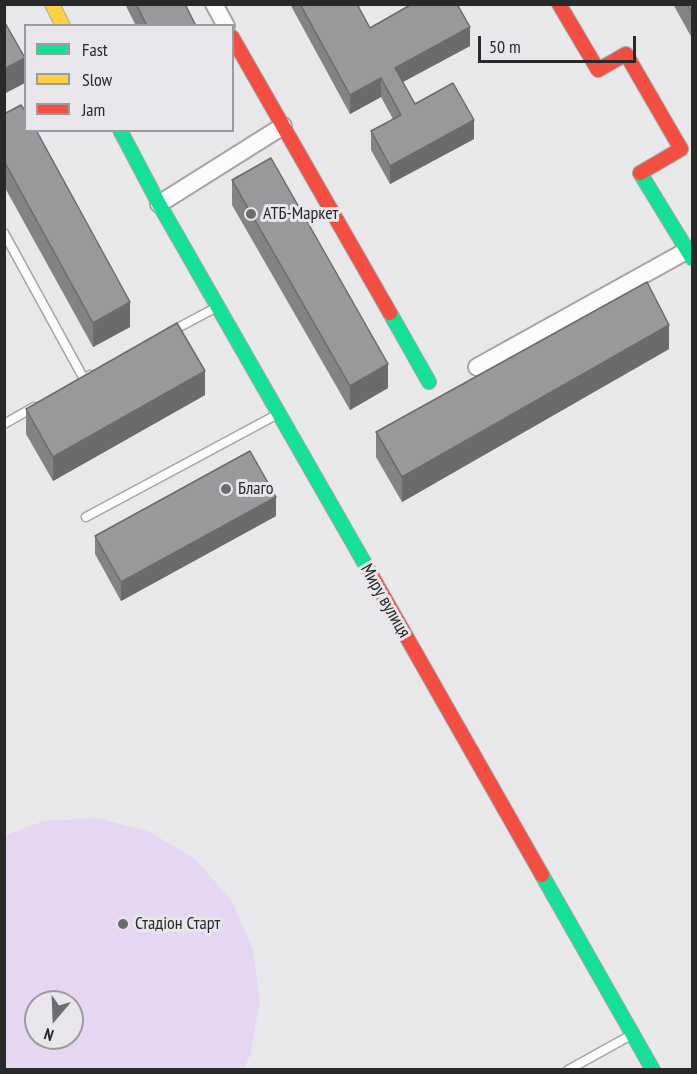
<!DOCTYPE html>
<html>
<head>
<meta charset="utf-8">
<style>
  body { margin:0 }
  #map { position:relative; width:697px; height:1074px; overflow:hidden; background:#e8e7e9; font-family:"PT Sans Narrow",sans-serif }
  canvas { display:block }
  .frame { position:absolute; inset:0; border:6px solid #29282a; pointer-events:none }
  .legend { position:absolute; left:24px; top:24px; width:210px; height:108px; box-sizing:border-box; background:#e8e6ea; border:2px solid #9c9a9d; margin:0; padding:8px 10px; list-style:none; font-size:18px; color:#29282a }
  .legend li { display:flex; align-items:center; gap:12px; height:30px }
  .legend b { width:30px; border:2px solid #9c9a9d }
  .north { position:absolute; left:24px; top:990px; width:60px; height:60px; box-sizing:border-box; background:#e8e6ea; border:2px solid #9c9a9d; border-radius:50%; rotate:199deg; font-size:16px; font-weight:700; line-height:24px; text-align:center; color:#29282a }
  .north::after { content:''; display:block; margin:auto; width:21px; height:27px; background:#6c6b6d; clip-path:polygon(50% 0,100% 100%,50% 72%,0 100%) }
  .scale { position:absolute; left:478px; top:36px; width:158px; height:27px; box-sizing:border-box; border:3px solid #29282a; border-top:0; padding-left:8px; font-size:18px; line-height:21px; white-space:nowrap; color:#29282a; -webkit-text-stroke:4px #e8e6ea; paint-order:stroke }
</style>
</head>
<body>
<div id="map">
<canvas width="697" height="1074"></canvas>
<div class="frame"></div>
<ul class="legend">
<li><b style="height:8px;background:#16e098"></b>Fast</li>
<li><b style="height:8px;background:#ffcf43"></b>Slow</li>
<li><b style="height:8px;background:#f24e42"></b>Jam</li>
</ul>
<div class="north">N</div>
<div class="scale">50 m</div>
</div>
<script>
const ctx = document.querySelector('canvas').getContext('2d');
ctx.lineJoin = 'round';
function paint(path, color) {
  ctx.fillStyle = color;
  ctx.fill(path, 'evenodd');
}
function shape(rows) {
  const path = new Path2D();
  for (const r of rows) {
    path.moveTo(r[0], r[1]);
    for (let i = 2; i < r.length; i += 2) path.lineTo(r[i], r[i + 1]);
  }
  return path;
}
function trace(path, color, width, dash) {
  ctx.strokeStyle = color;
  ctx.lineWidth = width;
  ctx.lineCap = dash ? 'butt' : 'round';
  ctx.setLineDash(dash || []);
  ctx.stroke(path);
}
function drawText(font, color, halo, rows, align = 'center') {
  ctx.font = font + ' "PT Sans Narrow",sans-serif';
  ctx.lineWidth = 6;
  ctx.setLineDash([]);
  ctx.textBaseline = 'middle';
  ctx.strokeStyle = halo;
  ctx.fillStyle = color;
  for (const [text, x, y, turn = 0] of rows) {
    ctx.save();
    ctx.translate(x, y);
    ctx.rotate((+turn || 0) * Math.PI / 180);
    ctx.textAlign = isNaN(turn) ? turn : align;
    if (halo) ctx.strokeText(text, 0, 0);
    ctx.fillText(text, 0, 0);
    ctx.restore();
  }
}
paint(shape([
  [98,818,150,832,196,860,231,900,253,949,260,1002,250,1055,244,1069,5,1069,5,835,44,821],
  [36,1002,72,1002,72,1038,36,1038]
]), '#e6d6f2');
const lane = shape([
  [4,233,84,379,90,375],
  [170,332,217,307],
  [4,424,34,407],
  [86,517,278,414],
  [568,1070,633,1034]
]);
const street = shape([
  [214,4,226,26],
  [159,204,283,126],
  [477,367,688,250]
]);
const fast = shape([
  [120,130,159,204,369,571],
  [640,173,692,258],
  [390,313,429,382],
  [542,875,653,1070]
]);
const slow = shape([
  [52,4,63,26]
]);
const jam = shape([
  [559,4,598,70,626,54,681,149,640,173],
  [232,37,390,313],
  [369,571,542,875]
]);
trace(lane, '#a6a5a6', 11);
trace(street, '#a6a5a6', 20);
trace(fast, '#a6a5a6', 16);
trace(slow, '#a6a5a6', 16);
trace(jam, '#a6a5a6', 16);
trace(lane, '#fcfbfc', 8);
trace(street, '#fcfbfc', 16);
trace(fast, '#16e098', 14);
trace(slow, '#ffcf43', 14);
trace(jam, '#f24e42', 14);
paint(shape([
  [125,4,185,4,196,26,136,26],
  [290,4,357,4,370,28,470,46,403,82,415,104,474,139,390,184,371,150,371,131,393,119,381,97,350,114],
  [673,4,693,4,693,40],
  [4,114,130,327,93,347,4,186],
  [232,180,388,388,350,410,232,205],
  [669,349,402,502,376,457,376,432],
  [205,395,53,481,26,434,26,409],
  [276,516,121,601,95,554,95,536]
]), '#848384');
paint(shape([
  [470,27,470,46,395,86,395,68],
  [25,58,25,83,4,94,4,69],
  [381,78,381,97,350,114,350,95],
  [474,120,474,139,390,184,390,166],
  [130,302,130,327,93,347,93,323],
  [669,325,669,349,402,502,402,477],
  [388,364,388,388,350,410,350,386],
  [205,371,205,395,53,481,53,457],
  [276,497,276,516,121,601,121,582]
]), '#6b6a6c');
const building = shape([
  [136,4,185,4,196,26,147,26,136,4],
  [300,4,357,4,370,28,412,4,457,4,470,27,395,68,415,104,453,83,474,120,390,166,371,131,401,115,381,78,350,95,300,4],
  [687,4,693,4,693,15,687,4],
  [4,21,25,58,4,69,4,21],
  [21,105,26,112,26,130,36,130,130,302,93,323,4,161,4,114,21,105],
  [271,158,388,364,350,386,232,180,271,158],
  [647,282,669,325,402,477,376,432,647,282],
  [177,323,205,371,53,457,26,409,177,323],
  [250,451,276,497,121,582,95,536,250,451]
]);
paint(building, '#99989a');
trace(building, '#6b6a6c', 1.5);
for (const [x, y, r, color] of [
  [251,214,6,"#6c6b6d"],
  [226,489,6,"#6c6b6d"],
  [123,924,6,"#6c6b6d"]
]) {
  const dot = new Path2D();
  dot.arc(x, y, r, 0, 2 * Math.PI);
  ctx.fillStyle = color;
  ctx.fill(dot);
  trace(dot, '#e8e6ea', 2);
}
drawText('18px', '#29282a', '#e8e6ea', [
  ["АТБ-Маркет",263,214],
  ["Благо",238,489],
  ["Стадіон Старт",135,924]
], 'left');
drawText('18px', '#29282a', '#e8e6ea', [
  ["Миру вулиця",385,601,60]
]);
</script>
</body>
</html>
